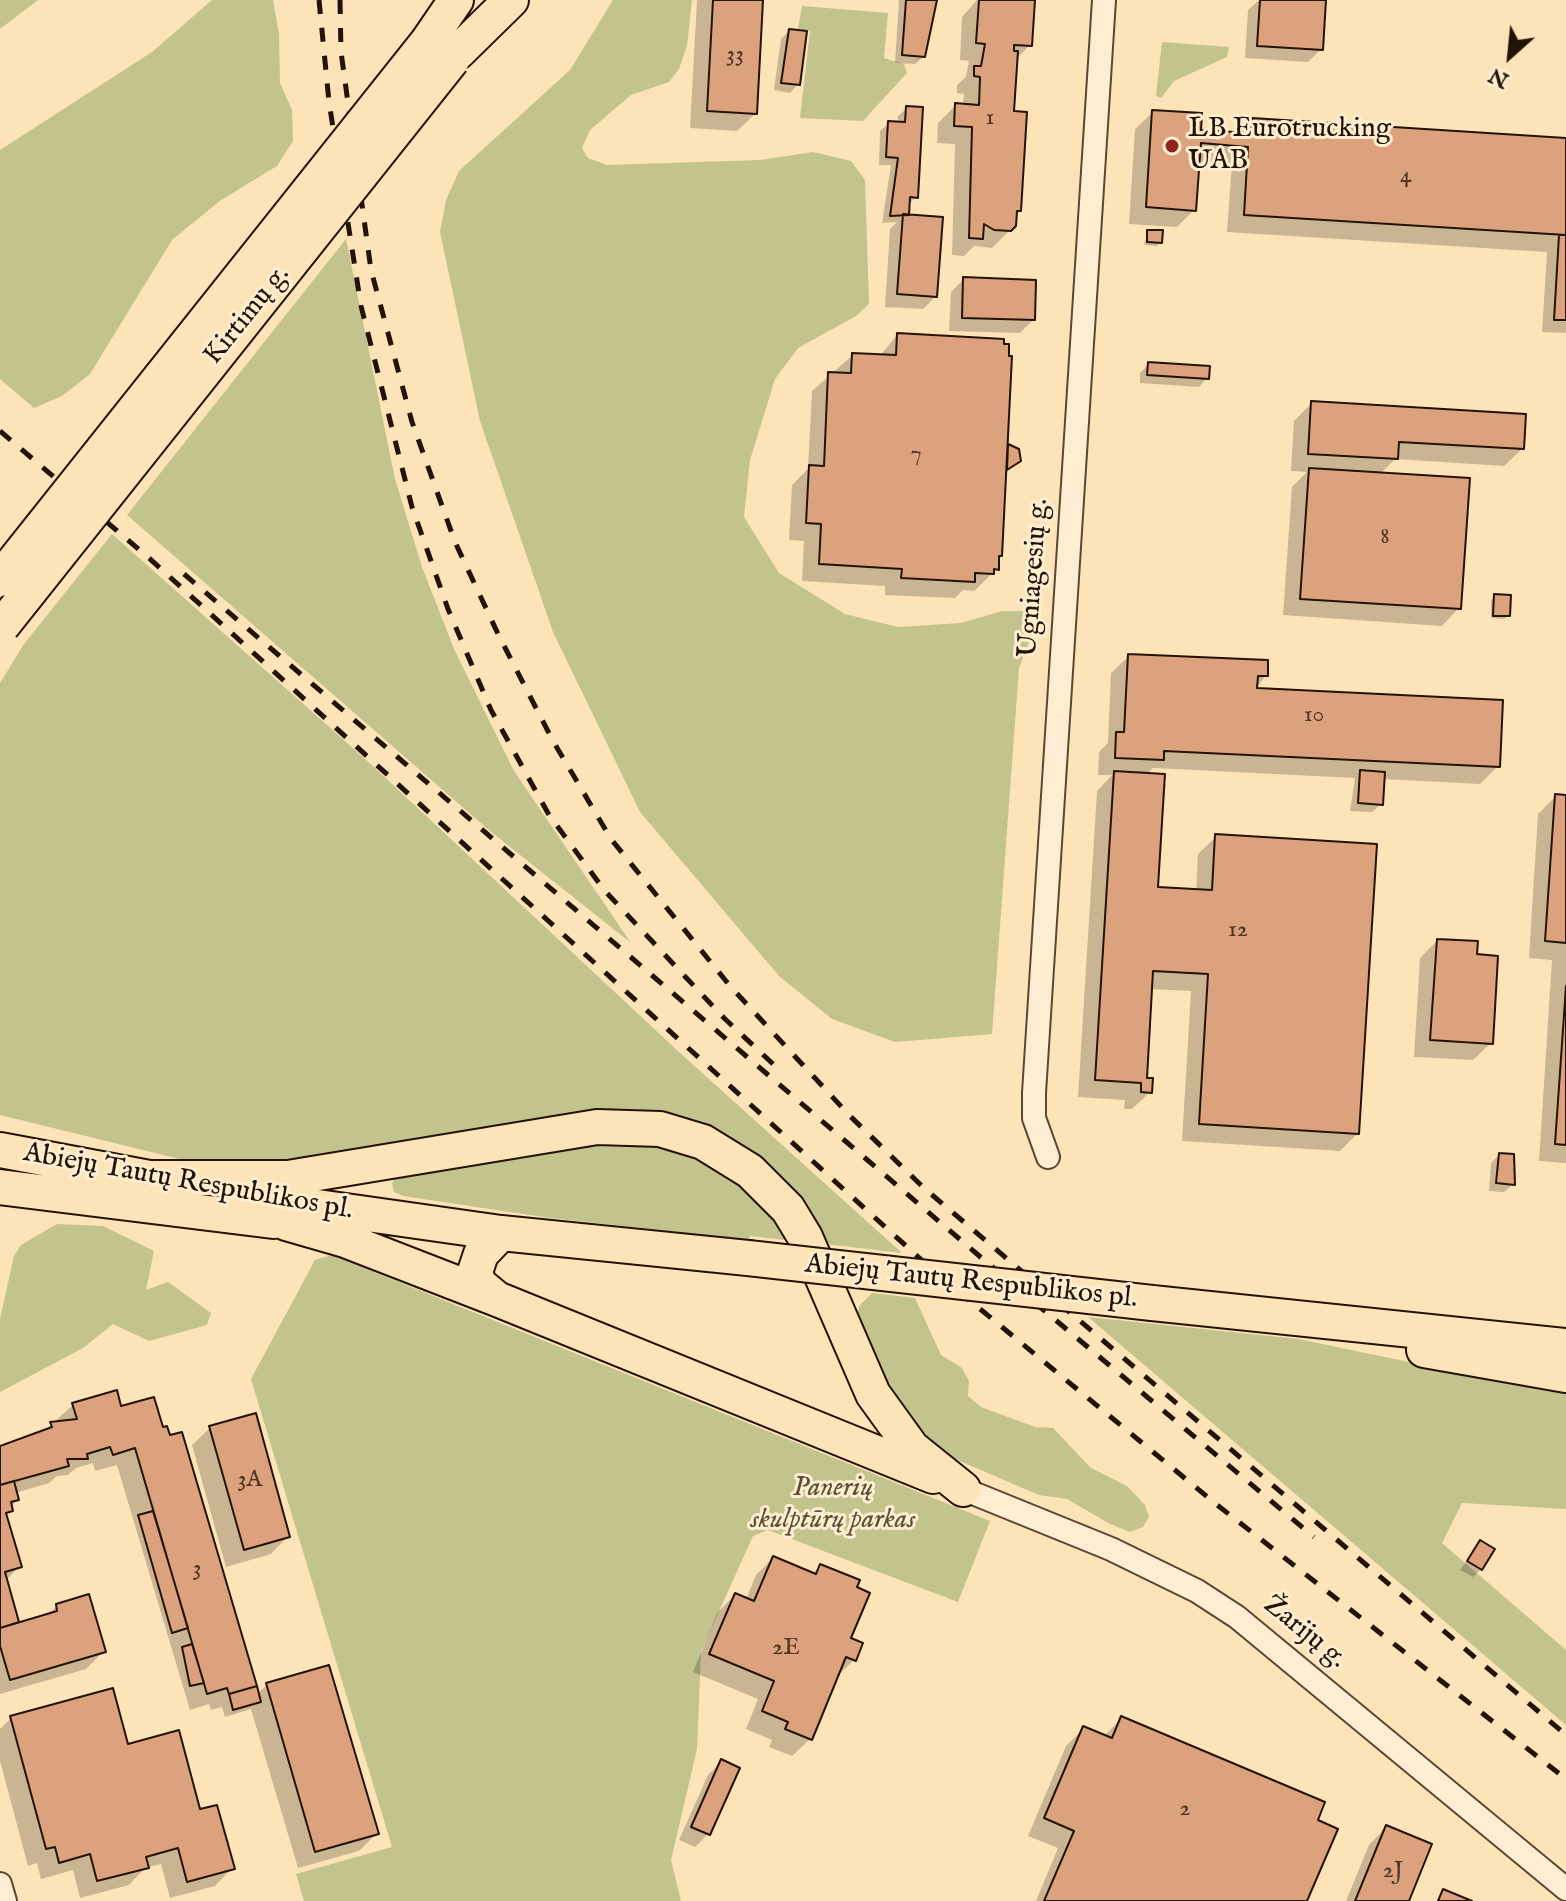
<!DOCTYPE html>
<html>
<head>
<meta charset="utf-8">
<style>
  body { margin:0 }
  #map { position:relative; width:1566px; height:1901px; overflow:hidden; background:#fde3b8; font-family:"IM FELL English",serif }
  canvas { display:block }
  .north { position:absolute; left:1470px; top:16px; width:80px; height:80px; -webkit-text-stroke:6px #feedd1; paint-order:stroke; rotate:207deg; font-size:22px; font-weight:700; line-height:32px; text-align:center; color:#231305 }
  .north::after { content:''; display:block; margin:auto; width:28px; height:36px; background:#231305; clip-path:polygon(50% 0,100% 100%,50% 72%,0 100%) }
</style>
</head>
<body>
<div id="map">
<canvas width="1566" height="1901"></canvas>
<div class="north">N</div>
</div>
<script>
const ctx = document.querySelector('canvas').getContext('2d');
ctx.lineJoin = 'round';
function paint(path, color) {
  ctx.fillStyle = color;
  ctx.fill(path, 'evenodd');
}
function shape(rows) {
  const path = new Path2D();
  for (const r of rows) {
    path.moveTo(r[0], r[1]);
    for (let i = 2; i < r.length; i += 2) path.lineTo(r[i], r[i + 1]);
  }
  return path;
}
function trace(path, color, width, dash) {
  ctx.strokeStyle = color;
  ctx.lineWidth = width;
  ctx.lineCap = dash ? 'butt' : 'round';
  ctx.setLineDash(dash || []);
  ctx.stroke(path);
}
function drawText(font, color, halo, rows, align = 'center') {
  ctx.font = font + ' "IM FELL English",serif';
  ctx.lineWidth = 6;
  ctx.setLineDash([]);
  ctx.textBaseline = 'middle';
  ctx.strokeStyle = halo;
  ctx.fillStyle = color;
  for (const [text, x, y, turn = 0] of rows) {
    ctx.save();
    ctx.translate(x, y);
    ctx.rotate((+turn || 0) * Math.PI / 180);
    ctx.textAlign = isNaN(turn) ? turn : align;
    if (halo) ctx.strokeText(text, 0, 0);
    ctx.fillText(text, 0, 0);
    ctx.restore();
  }
}
paint(shape([
  [0,0,38,0,0,29],
  [212,0,273,0,279,34,280,83,292,110,293,141,277,166,221,200,172,240,90,374,62,396,34,408,0,379,0,150,152,52],
  [613,0,692,0,687,46,679,69,669,82,631,95,590,130,582,148,588,158,607,165,760,160,813,152,851,161,865,180,869,304,856,316,798,348,775,379,750,460,744,517,779,573,845,614,898,627,961,623,1002,611,1024,611,1029,615,1032,635,1019,668,992,1034,895,1042,832,1019,779,976,640,812,553,632,480,421,440,232,446,200,459,171,570,70],
  [802,6,888,13,884,58,904,64,907,73,863,121,800,118,810,31,798,29],
  [1162,42,1229,47,1227,57,1174,81,1161,98,1156,96],
  [346,239,395,479,422,567,454,649,514,771,631,943,490,831,127,515],
  [112,534,363,757,679,1052,902,1253,825,1244,817,1223,798,1200,658,1114,598,1112,285,1167,208,1166,0,1115,0,683,24,644],
  [590,1137,674,1147,714,1166,750,1189,782,1227,785,1240,750,1236,749,1240,550,1218,403,1196,394,1192,392,1184,395,1175],
  [57,1224,103,1226,154,1251,146,1290,168,1282,211,1313,207,1325,149,1341,113,1324,83,1348,0,1392,0,1319,14,1256,21,1245],
  [332,1255,990,1521,958,1602,768,1530,753,1536,701,1651,697,1749,671,1860,681,1901,304,1901,296,1874,392,1847,251,1379,315,1260],
  [872,1293,915,1298,941,1355,962,1368,969,1381,968,1396,981,1407,1035,1427,1053,1428,1091,1468,1127,1486,1145,1505,1149,1517,1143,1527,1130,1532,1110,1524,1067,1499,1039,1495,941,1453,888,1402,854,1322,860,1305],
  [1088,1317,1298,1339,1486,1378,1566,1390,1566,1509,1462,1503,1442,1543,1566,1650,1566,1725]
]), '#c2c38d');
paint(shape([
  [697,0,761,0,755,114,737,131,690,128],
  [899,0,935,0,924,56,915,64,895,63],
  [977,0,1033,0,1030,45,1016,59,1012,113,1019,210,1014,226,992,248,974,246,964,256,952,255,955,144,937,143,938,123,956,105,963,106,964,94,957,93,957,85,966,77,969,61,960,60,962,17],
  [1259,0,1303,0,1321,49,1308,62,1245,58,1248,10],
  [789,31,798,84,790,93,774,90,781,39],
  [907,108,916,197,907,206,907,216,936,296,923,309,885,307,890,229,897,222,882,223,891,165,879,165,880,131,889,123,898,124,898,116],
  [1153,112,1199,132,1238,135,1253,120,1566,140,1566,333,1542,332,1547,252,1227,232,1232,163,1197,161,1194,210,1177,227,1129,224,1135,129],
  [1148,232,1160,242,1157,246,1144,245],
  [964,279,1033,320,1020,333,949,331,951,292],
  [897,335,1006,445,1017,450,1016,465,1005,472,997,569,974,591,963,590,955,598,885,595,885,586,802,581,804,541,789,540,792,485,808,469,812,391,853,355,880,356],
  [1149,364,1207,378,1199,387,1140,383,1140,373],
  [1312,403,1522,449,1504,466,1395,459,1380,474,1459,608,1442,626,1283,615,1292,487,1307,472,1291,471,1294,421],
  [1495,596,1508,615,1504,619,1491,618,1491,600],
  [1129,656,1266,675,1255,690,1498,766,1480,784,1382,779,1381,804,1372,812,1350,811,1355,778,1153,768,1146,775,1156,889,1196,892,1198,854,1216,837,1358,1133,1340,1151,1182,1141,1191,991,1150,989,1145,1080,1150,1092,1132,1109,1124,1109,1125,1100,1078,1097,1097,791,1112,775,1098,775,1099,752,1108,743,1111,673],
  [1556,796,1566,797,1566,1163,1539,1161,1552,960,1529,958,1538,814],
  [1437,941,1475,956,1491,1043,1473,1060,1414,1057,1420,958],
  [1499,1155,1513,1184,1504,1192,1489,1191,1491,1163],
  [73,1405,120,1409,257,1694,267,1685,377,1833,359,1851,298,1868,251,1709,225,1717,222,1707,211,1710,209,1704,190,1710,117,1465,95,1471,93,1463,76,1468,68,1475,57,1476,49,1483,15,1493,17,1499,5,1516,20,1566,5,1581,18,1625,46,1616,57,1606,104,1651,86,1669,0,1694,0,1446,44,1431],
  [210,1428,288,1536,271,1554,226,1567,192,1445],
  [1480,1542,1481,1569,1473,1577,1460,1570],
  [773,1558,812,1574,821,1566,854,1660,836,1677,810,1739,792,1756,769,1747,772,1740,746,1729,758,1699,693,1672,717,1613,735,1595,746,1600,756,1575],
  [11,1718,126,1746,232,1868,215,1886,170,1898,161,1864,145,1868,129,1885,80,1898,73,1870,41,1879,37,1863,28,1866,0,1761,0,1729],
  [1122,1718,1315,1821,1305,1901,1036,1901,1058,1848,1028,1836,1066,1746,1084,1728,1103,1737],
  [721,1762,708,1834,695,1847,679,1840,708,1775],
  [1386,1827,1406,1901,1346,1901,1369,1845]
]), '#0003');
const building = shape([
  [713,0,763,0,757,114,707,111,713,0],
  [906,0,937,0,925,57,902,55,906,0],
  [979,0,1035,0,1032,46,1014,45,1014,51,1018,51,1014,111,1027,112,1021,211,1017,211,1016,226,1011,231,994,230,984,224,983,239,969,238,972,127,954,126,955,103,979,105,980,77,974,76,974,66,981,66,985,44,976,43,979,0],
  [1260,0,1326,0,1323,50,1257,46,1260,0],
  [789,29,807,31,800,85,781,83,789,29],
  [906,106,923,107,918,198,910,197,909,215,890,216,898,158,886,157,888,121,905,122,906,106],
  [1152,110,1202,113,1201,130,1251,133,1252,118,1566,138,1566,235,1244,215,1248,147,1201,143,1196,211,1146,207,1152,110],
  [903,214,943,217,937,297,897,294,903,214],
  [1147,230,1163,230,1162,243,1147,242,1147,230],
  [1559,235,1566,235,1566,320,1554,320,1559,235],
  [963,277,1036,280,1035,320,962,318,963,277],
  [897,333,1004,339,1004,344,1009,344,1009,356,1012,356,1002,556,999,556,999,570,994,569,994,574,975,573,975,582,901,578,902,569,819,564,821,524,806,523,809,465,824,466,828,372,851,373,852,353,896,355,897,333],
  [1148,362,1210,366,1209,379,1147,375,1148,362],
  [1311,401,1526,414,1524,449,1399,442,1398,459,1308,454,1311,401],
  [1008,444,1019,449,1021,461,1007,470,1008,444],
  [1309,468,1470,478,1461,609,1300,599,1309,468],
  [1494,594,1511,595,1510,616,1493,616,1494,594],
  [1128,654,1268,660,1268,676,1258,676,1257,688,1503,700,1500,767,1164,751,1164,760,1115,758,1116,732,1124,732,1128,654],
  [1360,770,1385,772,1383,805,1358,803,1360,770],
  [1114,771,1165,774,1158,887,1212,890,1215,834,1377,844,1359,1134,1199,1124,1208,974,1153,971,1147,1078,1153,1078,1152,1093,1141,1092,1141,1083,1095,1080,1114,771],
  [1555,794,1566,795,1566,943,1545,941,1555,794],
  [1437,939,1478,941,1477,954,1498,956,1493,1044,1430,1040,1437,939],
  [1566,986,1566,1145,1555,1144,1566,986],
  [1499,1153,1514,1154,1515,1185,1496,1183,1499,1153],
  [117,1390,121,1406,154,1397,163,1427,167,1426,170,1435,182,1432,257,1686,229,1694,227,1688,207,1694,135,1448,113,1455,110,1447,87,1454,88,1459,67,1459,69,1466,0,1485,0,1446,52,1427,50,1422,77,1419,72,1403,117,1390],
  [256,1413,290,1537,244,1550,209,1426,256,1413],
  [14,1481,19,1500,11,1502,13,1511,6,1513,22,1567,5,1572,19,1622,0,1628,0,1485,14,1481],
  [153,1511,188,1628,172,1633,138,1515,153,1511],
  [1480,1540,1495,1549,1482,1570,1467,1561,1480,1540],
  [773,1556,816,1574,820,1564,860,1580,857,1587,870,1593,851,1638,863,1643,856,1661,846,1657,812,1740,785,1729,788,1722,762,1711,774,1681,709,1654,735,1593,754,1601,773,1556],
  [89,1594,106,1652,10,1680,0,1646,0,1628,57,1611,56,1604,89,1594],
  [192,1644,204,1683,190,1686,182,1647,192,1644],
  [329,1665,379,1834,315,1852,266,1683,329,1665],
  [257,1686,261,1702,233,1710,229,1694,257,1686],
  [113,1688,128,1744,179,1730,200,1809,217,1805,235,1869,187,1882,178,1848,146,1857,149,1868,97,1881,90,1854,59,1863,55,1847,46,1849,10,1716,113,1688],
  [1121,1716,1325,1802,1318,1820,1338,1829,1307,1901,1044,1901,1074,1831,1044,1818,1083,1726,1112,1738,1121,1716],
  [721,1759,740,1768,710,1835,691,1827,721,1759],
  [1386,1825,1432,1844,1409,1901,1355,1901,1386,1825],
  [1443,1889,1472,1901,1438,1901,1443,1889]
]);
paint(building, '#dca17d');
trace(building, '#231305', 2);
const minor = shape([
  [1048,1157,1034,1118,1034,1093,1104,0],
  [963,1489,1111,1549,1197,1591,1237,1617,1566,1889],
  [0,1884,5,1901]
]);
const highway = shape([
  [428,41,456,0],
  [458,52,511,0],
  [0,1150,176,1183],
  [154,1178,288,1178,597,1127,660,1129,703,1142,750,1171,788,1209,805,1237,873,1394,912,1448,963,1489],
  [0,1187,273,1221],
  [240,1196,501,1233,748,1258],
  [286,1223,345,1240,497,1299,933,1476],
  [497,1299,479,1284,475,1272,481,1254,501,1233],
  [1152,1303,1566,1346],
  [1424,1350,1566,1375]
]);
trace(minor, '#5a4732', 26);
trace(highway, '#231305', 38);
trace(minor, '#feedd1', 22);
trace(highway, '#fde3b8', 34);
trace(shape([
  [319,0,329,102,361,306,412,507,448,609,491,710,549,815,605,891,724,1018,773,1064],
  [340,0,341,52,371,270,412,422,455,542,499,636,553,741,611,839,730,986,850,1116,924,1188,1566,1735],
  [0,431,149,558,927,1265,1216,1504,1566,1779],
  [184,574,984,1260,1314,1537]
]), '#231305', 5, [14, 14]);
const highwayBridge = shape([
  [0,579,428,41],
  [2,626,452,60],
  [748,1258,1152,1303]
]);
trace(highwayBridge, '#231305', 38, []);
trace(highwayBridge, '#fde3b8', 34);
for (const [x, y, r, color] of [
  [1172,146,8,"#8f2418"]
]) {
  const dot = new Path2D();
  dot.arc(x, y, r, 0, 2 * Math.PI);
  ctx.fillStyle = color;
  ctx.fill(dot);
  trace(dot, '#feedd1', 3);
}
drawText('24px', '#513623', null, [
  ["33",735,56],
  ["1",990,119],
  ["4",1406,177],
  ["7",916,455],
  ["8",1385,538],
  ["10",1314,716],
  ["12",1238,931],
  ["3A",250,1481],
  ["3",197,1570],
  ["2E",786,1649],
  ["2",1185,1810],
  ["2J",1393,1872]
]);
drawText('28px', '#231305', '#feedd1', [
  ["LB Eurotrucking",1188,130],
  ["UAB",1188,162]
], 'left');
drawText('28px', '#231305', '#feedd1', [
  ["Kirtimų g.",248,316,-51],
  ["Ugniagesių g.",1035,578,-86],
  ["Abiejų Tautų Respublikos pl.",188,1183,10],
  ["Abiejų Tautų Respublikos pl.",971,1283,6],
  ["Žarijų g.",1304,1633,39]
]);
drawText('italic 28px', '#5b5135', '#feedd1', [
  ["Panerių",833,1489],
  ["skulptūrų parkas",833,1521]
]);
</script>
</body>
</html>
